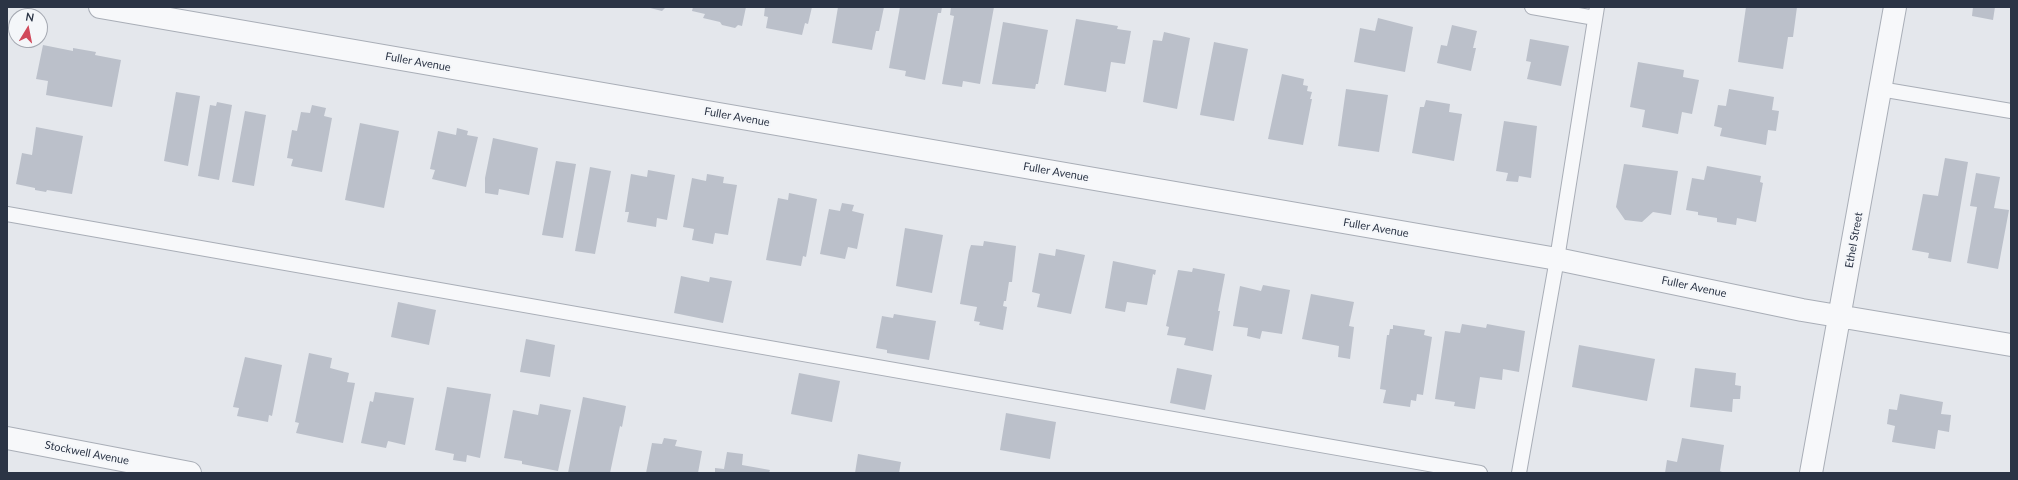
<!DOCTYPE html>
<html>
<head>
<meta charset="utf-8">
<style>
  body { margin:0 }
  #map { position:relative; width:2018px; height:480px; overflow:hidden; background:#e4e7ec; font-family:Lato,sans-serif }
  canvas { display:block }
  .frame { position:absolute; inset:0; border:8px solid #2b3445; pointer-events:none }
  .north { position:absolute; left:8px; top:8px; width:40px; height:40px; box-sizing:border-box; background:#f4f6f9; border:1px solid #a4a8b1; border-radius:50%; rotate:10deg; font-size:11px; font-weight:700; line-height:16px; text-align:center; color:#2b3445 }
  .north::after { content:''; display:block; margin:auto; width:14px; height:18px; background:#d1495b; clip-path:polygon(50% 0,100% 100%,50% 72%,0 100%) }
</style>
</head>
<body>
<div id="map">
<canvas width="2018" height="480"></canvas>
<div class="frame"></div>
<div class="north">N</div>
</div>
<script>
const ctx = document.querySelector('canvas').getContext('2d');
ctx.lineJoin = 'round';
function paint(path, color) {
  ctx.fillStyle = color;
  ctx.fill(path, 'evenodd');
}
function shape(rows) {
  const path = new Path2D();
  for (const r of rows) {
    path.moveTo(r[0], r[1]);
    for (let i = 2; i < r.length; i += 2) path.lineTo(r[i], r[i + 1]);
  }
  return path;
}
function trace(path, color, width, dash) {
  ctx.strokeStyle = color;
  ctx.lineWidth = width;
  ctx.lineCap = dash ? 'butt' : 'round';
  ctx.setLineDash(dash || []);
  ctx.stroke(path);
}
function drawText(font, color, halo, rows, align = 'center') {
  ctx.font = font + ' Lato,sans-serif';
  ctx.lineWidth = 4;
  ctx.setLineDash([]);
  ctx.textBaseline = 'middle';
  ctx.strokeStyle = halo;
  ctx.fillStyle = color;
  for (const [text, x, y, turn = 0] of rows) {
    ctx.save();
    ctx.translate(x, y);
    ctx.rotate((+turn || 0) * Math.PI / 180);
    ctx.textAlign = isNaN(turn) ? turn : align;
    if (halo) ctx.strokeText(text, 0, 0);
    ctx.fillText(text, 0, 0);
    ctx.restore();
  }
}
paint(shape([
  [646,7,666,7,662,11],
  [693,7,746,7,742,26,738,25,735,28,722,25,720,22,703,18,705,14,692,11],
  [765,7,812,7,808,24,805,23,802,35,766,28,768,17,764,16],
  [838,7,884,7,879,31,876,31,872,50,832,43],
  [900,7,942,7,941,13,938,13,925,80,905,76,906,71,889,68],
  [951,7,994,7,980,84,963,81,962,87,942,84,954,16,950,15],
  [1746,7,1797,7,1793,37,1788,37,1783,69,1738,62],
  [1973,7,1995,7,1993,20,1972,16],
  [1378,18,1413,27,1405,72,1354,62,1360,28,1375,31],
  [1076,19,1118,26,1117,29,1131,31,1125,64,1111,62,1106,92,1064,85],
  [1003,22,1048,30,1038,84,1036,84,1035,89,992,84],
  [1452,25,1477,31,1473,48,1476,48,1471,71,1437,63,1441,45,1447,46],
  [1164,32,1190,38,1177,109,1143,102,1153,40,1162,41],
  [1530,39,1569,46,1561,86,1527,79,1531,62,1526,61],
  [1214,42,1248,49,1234,121,1200,115],
  [43,45,73,51,73,48,96,52,95,55,121,60,112,107,46,95,48,81,36,79],
  [1638,62,1684,70,1683,77,1699,80,1692,114,1682,112,1678,134,1642,127,1645,110,1630,107],
  [1282,74,1304,79,1303,85,1308,86,1307,91,1312,92,1310,99,1312,99,1303,145,1268,139],
  [1346,89,1388,95,1379,152,1338,146],
  [1729,89,1774,97,1772,110,1779,111,1776,131,1768,130,1766,145,1720,136,1722,128,1714,126,1718,105,1726,106],
  [176,92,200,96,188,166,164,161],
  [1426,100,1450,104,1449,112,1462,114,1454,161,1412,153,1420,107,1424,107],
  [217,102,232,105,219,180,198,176,210,105,216,106],
  [312,105,326,108,324,116,332,118,322,172,291,166,293,159,287,158,292,130,297,131,301,112,310,113],
  [245,111,266,115,254,186,232,182],
  [1504,121,1537,126,1531,178,1519,176,1518,182,1506,181,1508,173,1496,171],
  [360,123,399,131,384,208,345,200],
  [36,127,83,136,72,194,47,190,46,192,35,190,35,188,16,184,22,153,32,155],
  [457,128,468,131,467,135,478,137,466,187,432,179,435,170,430,169,438,131,456,135],
  [493,138,538,148,529,195,499,189,498,195,485,193,485,178],
  [1945,158,1968,162,1951,262,1928,258,1929,253,1912,250,1923,194,1938,196],
  [556,161,576,164,563,238,542,235],
  [1624,164,1678,171,1671,215,1653,212,1642,222,1625,220,1616,207],
  [1707,166,1761,176,1760,182,1763,183,1756,222,1737,218,1736,225,1717,222,1717,218,1698,215,1698,212,1686,210,1692,178,1704,180],
  [590,167,611,171,595,254,575,251],
  [648,170,675,175,667,220,657,218,656,227,627,222,629,212,625,212,631,174,647,177],
  [1976,173,2000,177,1994,208,2009,210,1998,269,1967,263,1977,207,1970,206],
  [707,174,724,177,723,183,737,185,728,235,715,233,713,244,692,240,694,229,683,227,692,178,706,181],
  [789,193,817,199,806,257,803,256,801,266,766,260,778,198,788,200],
  [842,203,854,205,852,211,864,214,857,249,848,247,845,259,820,254,829,209,840,211],
  [905,228,943,235,932,293,896,286],
  [984,241,1016,246,1012,282,1009,282,1006,301,1004,301,1003,306,1007,307,1003,330,979,325,980,322,974,321,977,307,960,304,969,251,971,245,983,246],
  [1056,249,1085,255,1071,314,1037,307,1040,294,1032,292,1039,253,1055,256],
  [1113,261,1156,270,1155,275,1153,274,1147,305,1127,302,1125,312,1105,308],
  [1193,268,1225,274,1218,311,1220,311,1213,351,1184,345,1186,338,1167,335,1169,327,1166,326,1178,270,1192,272],
  [681,276,709,282,710,277,732,281,723,323,674,313],
  [1263,285,1290,290,1282,334,1262,331,1260,339,1247,336,1248,328,1233,326,1240,286,1261,291],
  [1311,294,1354,302,1349,326,1354,327,1350,359,1338,357,1339,346,1302,339],
  [398,302,436,310,429,345,391,337],
  [894,314,936,321,929,360,887,353,887,350,876,348,882,316,893,318],
  [1462,324,1486,328,1487,324,1525,331,1519,372,1503,369,1502,380,1480,377,1475,409,1454,406,1455,402,1435,399,1445,331,1460,333],
  [1393,325,1425,330,1424,335,1432,337,1423,395,1417,394,1416,401,1411,400,1410,407,1383,403,1386,390,1380,389,1387,335,1389,335,1390,329,1393,329],
  [526,339,555,345,550,377,520,372],
  [1579,345,1655,359,1647,401,1572,387],
  [309,353,332,358,330,368,349,373,347,382,355,383,343,443,296,433,299,423,295,422],
  [245,357,282,365,272,416,269,415,268,422,237,416,239,408,233,407],
  [1177,368,1212,375,1205,410,1170,403],
  [1695,368,1736,373,1735,385,1741,386,1740,399,1733,399,1732,412,1690,407],
  [799,373,840,381,832,422,791,414],
  [447,387,491,394,480,458,467,455,466,462,453,460,454,454,435,450],
  [375,392,414,398,405,445,388,441,386,448,361,443,370,401,373,402],
  [1900,394,1943,402,1941,414,1951,415,1949,432,1938,430,1935,449,1892,442,1895,426,1887,424,1889,409,1897,410],
  [583,397,626,406,622,427,620,426,610,473,568,473],
  [540,404,571,410,558,471,522,464,522,461,504,458,513,410,538,415],
  [1006,413,1056,422,1050,459,1000,450],
  [664,438,677,440,675,446,702,451,698,473,646,473,652,443,662,444],
  [1682,438,1724,445,1720,471,1724,473,1665,473,1667,460,1677,462],
  [727,452,743,454,742,465,770,470,769,473,715,473,715,468,724,469],
  [858,454,901,462,899,473,855,473]
]), '#bbc0ca');
const service = shape([
  [1532,7,1595,18],
  [1880,89,2011,111],
  [7,214,1480,473],
  [1519,473,1557,259,1597,7]
]);
const minor = shape([
  [100,7,1557,259,1802,310,2011,345],
  [7,438,190,473],
  [1811,473,1895,7]
]);
trace(service, '#a9aeb7', 16);
trace(minor, '#a9aeb7', 24);
trace(service, '#f7f8fa', 14);
trace(minor, '#f7f8fa', 22);
drawText('11px', '#2b3445', '#f4f6f9', [
  ["Fuller Avenue",418,62,10],
  ["Fuller Avenue",737,117,10],
  ["Fuller Avenue",1056,172,10],
  ["Fuller Avenue",1376,228,10],
  ["Ethel Street",1854,240,-80],
  ["Fuller Avenue",1694,287,12],
  ["Stockwell Avenue",87,453,11]
]);
</script>
</body>
</html>
